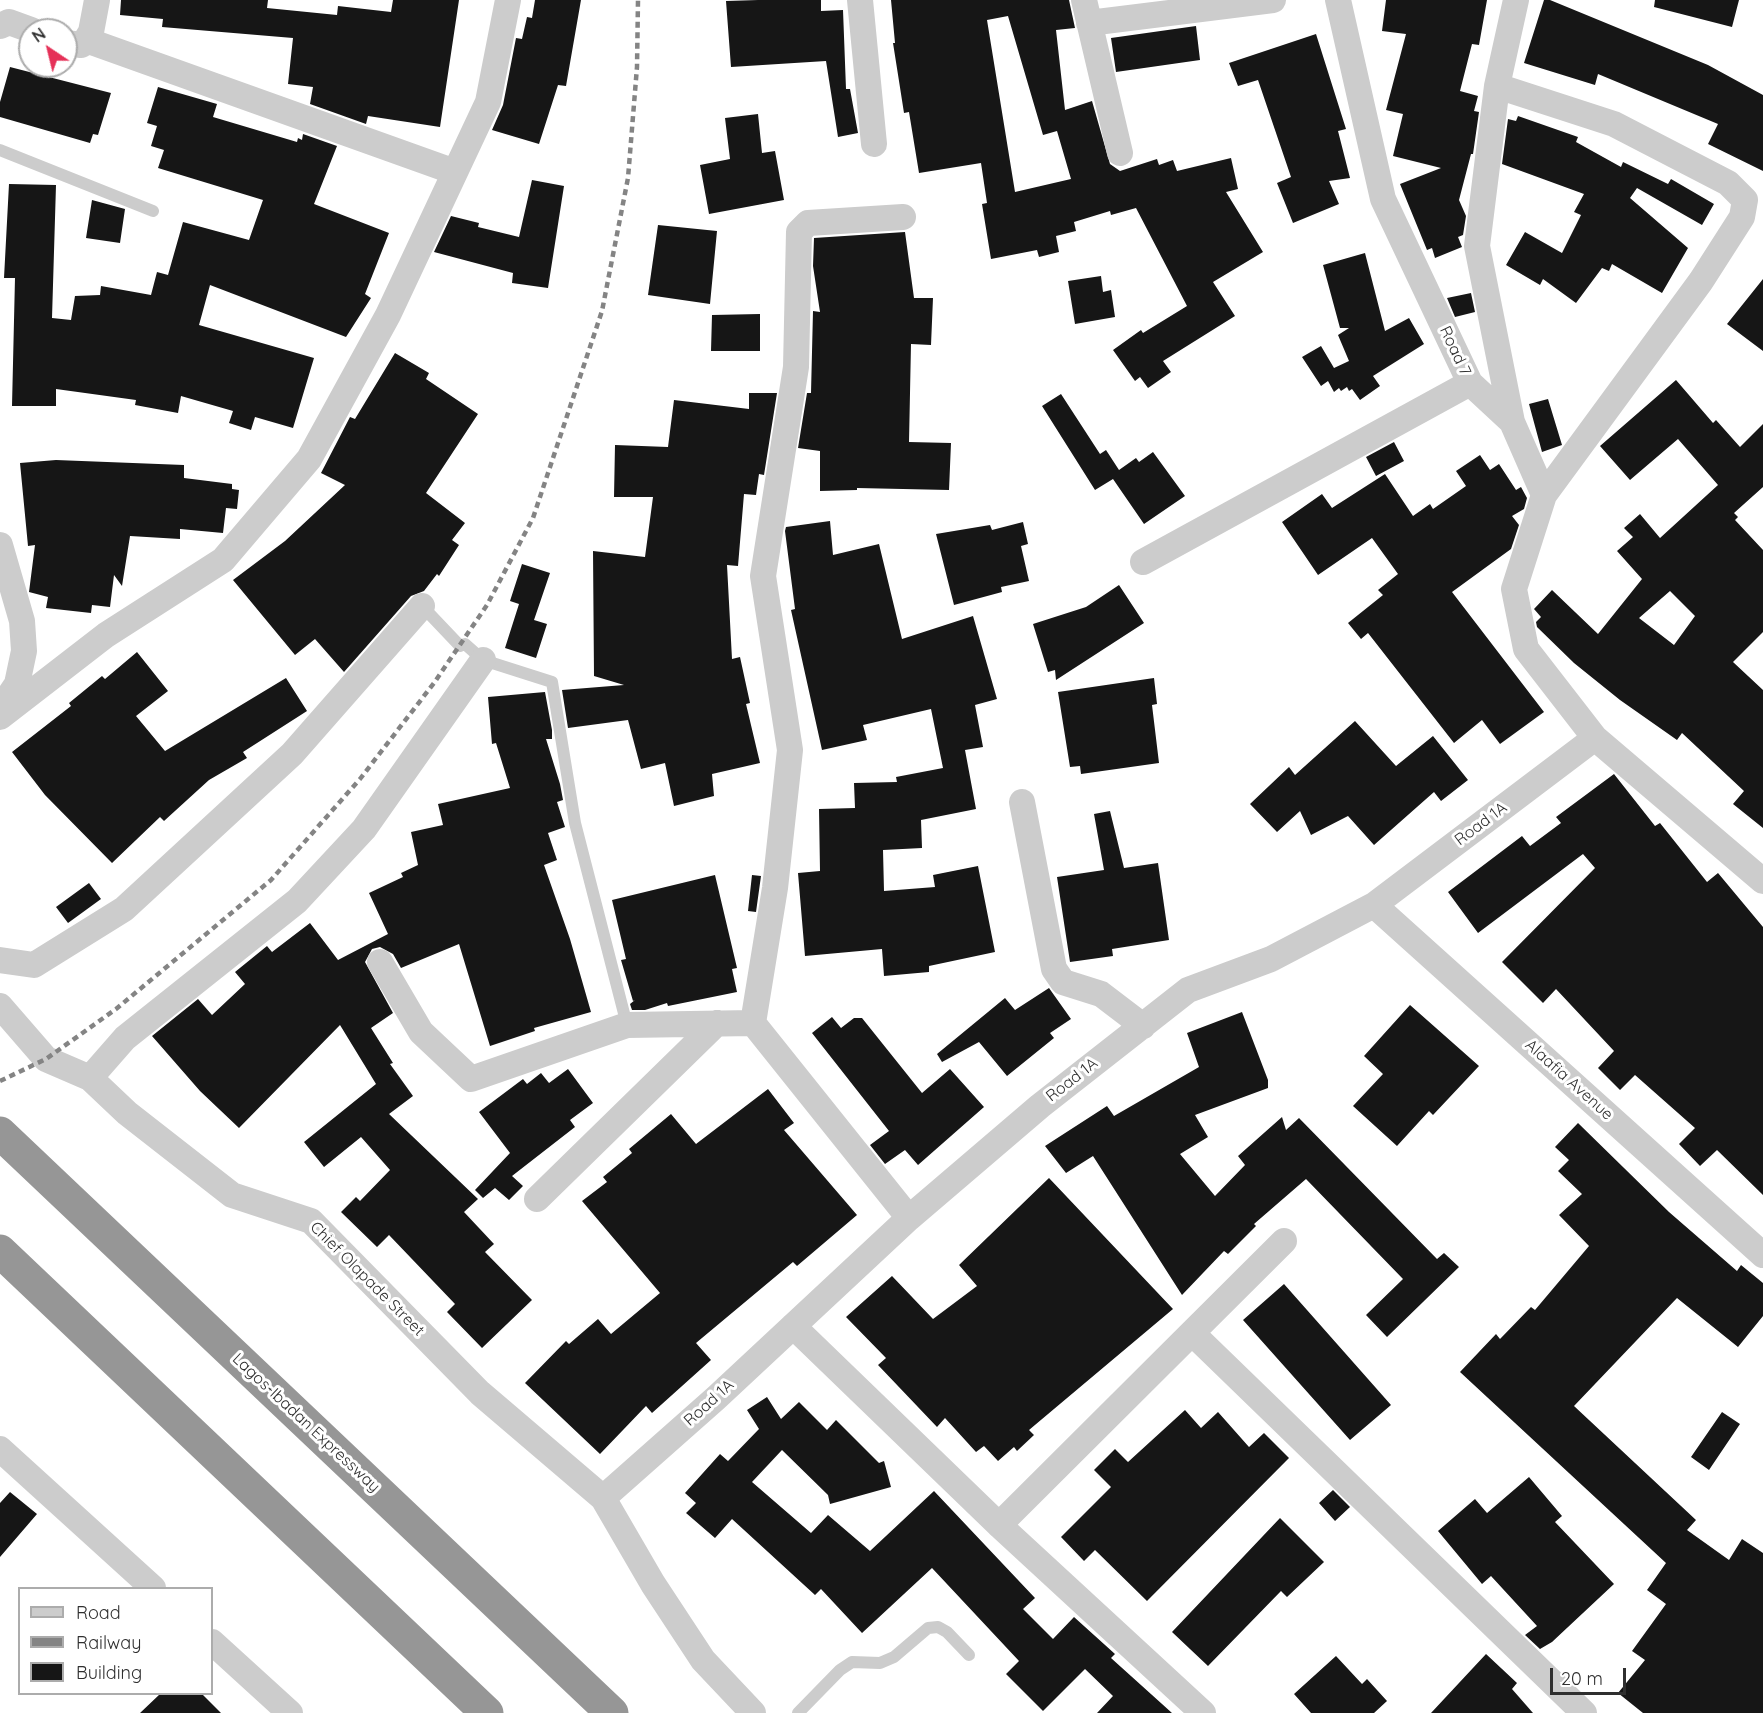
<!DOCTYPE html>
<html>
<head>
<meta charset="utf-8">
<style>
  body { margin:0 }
  #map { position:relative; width:1763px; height:1713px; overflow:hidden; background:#fff; font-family:Quicksand,sans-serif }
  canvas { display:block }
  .legend { position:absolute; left:18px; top:1587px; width:195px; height:108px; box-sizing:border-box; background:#fff; border:2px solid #acacac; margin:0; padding:8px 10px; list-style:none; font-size:18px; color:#2f2f2f }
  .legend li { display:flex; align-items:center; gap:12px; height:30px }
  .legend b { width:30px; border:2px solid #acacac }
  .north { position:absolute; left:18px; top:18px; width:60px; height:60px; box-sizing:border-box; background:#fff; border:2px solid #acacac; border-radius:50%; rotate:325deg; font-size:16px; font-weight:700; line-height:24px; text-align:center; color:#2f2f2f }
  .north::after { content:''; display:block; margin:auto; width:21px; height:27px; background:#e53158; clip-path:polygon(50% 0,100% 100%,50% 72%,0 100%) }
  .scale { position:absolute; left:1550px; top:1668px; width:76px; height:27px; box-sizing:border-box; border:3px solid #2f2f2f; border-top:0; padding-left:8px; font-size:18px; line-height:21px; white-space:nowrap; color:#2f2f2f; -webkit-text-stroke:4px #fff; paint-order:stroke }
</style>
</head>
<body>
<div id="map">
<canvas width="1763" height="1713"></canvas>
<ul class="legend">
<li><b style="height:8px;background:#ccc"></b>Road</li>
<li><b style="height:8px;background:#848484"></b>Railway</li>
<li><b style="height:16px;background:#161616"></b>Building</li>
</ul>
<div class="north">N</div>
<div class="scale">20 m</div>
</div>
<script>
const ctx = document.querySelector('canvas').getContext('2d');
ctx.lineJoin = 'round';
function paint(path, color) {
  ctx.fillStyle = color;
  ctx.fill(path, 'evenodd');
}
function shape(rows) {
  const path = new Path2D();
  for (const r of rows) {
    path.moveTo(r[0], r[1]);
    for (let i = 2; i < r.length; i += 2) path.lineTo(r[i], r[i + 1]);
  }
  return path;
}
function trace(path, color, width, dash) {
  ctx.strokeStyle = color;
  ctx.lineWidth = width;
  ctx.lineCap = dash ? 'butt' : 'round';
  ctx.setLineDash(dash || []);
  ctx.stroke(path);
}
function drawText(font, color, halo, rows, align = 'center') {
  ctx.font = font + ' Quicksand,sans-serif';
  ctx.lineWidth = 6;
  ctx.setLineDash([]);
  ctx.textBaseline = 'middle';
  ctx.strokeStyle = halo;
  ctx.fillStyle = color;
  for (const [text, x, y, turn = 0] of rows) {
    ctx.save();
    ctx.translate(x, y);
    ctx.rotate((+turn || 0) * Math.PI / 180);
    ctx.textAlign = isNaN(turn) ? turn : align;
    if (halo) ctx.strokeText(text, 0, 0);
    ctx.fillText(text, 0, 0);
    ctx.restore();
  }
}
paint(shape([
  [121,0,268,0,267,8,337,15,338,6,391,12,393,0,459,0,440,127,368,116,366,124,310,104,313,87,288,84,293,38,162,27,163,19,120,15],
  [535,0,581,0,566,86,558,85,539,144,492,130,503,105,516,38,522,39,527,17,532,18],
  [758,0,821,0,821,11,843,10,846,89,850,89,858,133,838,137,826,61,731,67,726,1],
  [891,0,1069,0,1075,28,1056,30,1065,110,1092,101,1110,164,1120,171,1157,159,1159,165,1173,160,1177,171,1231,158,1238,189,1226,192,1263,252,1213,282,1235,316,1163,361,1171,372,1148,388,1140,377,1135,381,1113,350,1141,330,1143,333,1187,306,1136,208,1111,215,1110,211,1074,222,1076,231,1056,236,1059,252,1039,257,1037,250,991,259,982,204,987,203,981,163,919,173,909,112,904,113,899,81,893,43,895,43],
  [1008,16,1043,135,1057,131,1071,179,1015,192,987,20],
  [1386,0,1487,0,1479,45,1472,44,1460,91,1478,96,1474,111,1479,112,1473,154,1471,154,1459,200,1466,216,1463,235,1458,237,1462,247,1435,258,1432,248,1427,250,1400,184,1441,168,1393,156,1403,114,1386,110,1406,34,1382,31],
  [1544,0,1550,0,1708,65,1763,95,1763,171,1708,144,1718,124,1598,74,1595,85,1524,63],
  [1655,0,1739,0,1732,27,1654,7],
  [1196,26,1200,60,1116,72,1111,38],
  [1316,34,1346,129,1338,131,1350,178,1329,181,1339,204,1293,223,1277,183,1291,177,1258,80,1238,86,1229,63],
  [10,67,111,93,98,135,93,134,90,143,0,117,0,102],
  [158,87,217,104,213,117,297,142,298,138,302,140,303,134,337,146,314,204,389,233,365,294,371,298,346,337,210,285,199,325,314,358,293,428,255,417,251,430,229,423,233,411,181,396,178,413,135,405,136,400,56,389,56,406,12,406,15,278,4,278,9,184,56,185,52,318,71,320,75,296,100,295,101,286,151,295,157,272,168,275,183,222,249,240,263,200,158,168,164,150,151,146,157,126,147,123],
  [758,114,762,153,775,151,784,200,709,214,700,165,730,159,725,118],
  [1518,116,1578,137,1576,142,1621,167,1623,162,1668,184,1671,179,1714,204,1702,225,1637,188,1630,198,1688,248,1662,293,1612,264,1609,271,1602,268,1576,303,1543,279,1540,285,1506,265,1525,232,1562,253,1581,215,1574,212,1584,194,1502,164,1508,119,1516,121],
  [532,180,564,186,548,288,512,283,513,273,434,252,451,216,479,223,478,227,519,237],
  [92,200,125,209,120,243,86,238],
  [658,225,717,231,710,304,648,295],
  [905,232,914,298,933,298,931,345,911,344,909,442,951,443,949,490,857,488,857,490,820,491,820,451,798,448,807,393,811,393,813,311,820,312,813,266,814,238],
  [1365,253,1385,331,1409,318,1424,344,1373,376,1380,386,1360,400,1352,389,1349,391,1347,387,1341,391,1339,388,1334,392,1328,381,1321,386,1302,357,1321,346,1334,368,1349,361,1338,335,1349,328,1340,328,1323,265],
  [1101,276,1103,292,1111,290,1115,317,1075,324,1068,281],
  [1763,279,1763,351,1727,324],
  [1471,293,1475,312,1455,317,1447,298],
  [760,314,760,351,711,351,712,315],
  [395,353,429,373,426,379,478,414,426,493,465,523,452,540,459,545,439,576,437,574,424,591,411,596,344,672,315,639,295,655,233,580,285,541,345,485,321,473,350,417,355,419],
  [1676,380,1713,423,1716,420,1740,447,1763,424,1763,487,1734,513,1738,517,1735,520,1763,550,1763,632,1733,662,1763,690,1763,828,1733,804,1744,791,1682,733,1677,740,1620,700,1574,663,1537,627,1536,622,1541,617,1534,609,1552,590,1598,634,1642,579,1617,551,1633,537,1624,528,1640,514,1660,538,1718,485,1678,439,1630,480,1600,446],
  [1670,591,1695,616,1674,645,1639,618],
  [749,393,777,393,764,475,759,474,756,495,744,494,738,566,727,565,732,659,740,657,750,703,746,704,760,763,712,774,714,796,674,806,665,763,641,769,628,720,568,728,562,690,624,685,594,676,593,551,645,557,653,497,614,497,615,445,668,447,674,400,749,409],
  [1061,394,1100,454,1106,450,1119,470,1136,458,1139,462,1153,452,1185,496,1144,524,1113,479,1095,490,1042,406],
  [1548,399,1562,445,1542,452,1529,404],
  [1394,442,1404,461,1376,476,1366,457],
  [1480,455,1490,470,1499,464,1516,490,1521,487,1527,498,1524,509,1512,516,1519,525,1511,549,1452,592,1544,712,1500,744,1482,720,1454,743,1368,633,1361,639,1348,623,1383,595,1378,590,1398,574,1372,538,1318,575,1282,522,1322,494,1332,508,1385,474,1413,516,1430,504,1433,509,1466,486,1456,471],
  [56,460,184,465,184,478,232,484,232,489,239,490,237,509,226,508,223,533,180,529,180,539,130,536,122,586,114,575,110,607,92,605,91,613,46,608,48,597,29,592,35,545,28,546,20,463],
  [830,521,833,555,879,544,902,639,973,616,997,699,975,705,983,747,965,750,976,809,921,820,922,848,883,850,884,891,935,887,933,875,978,866,995,952,929,966,929,972,884,976,882,949,805,956,798,873,820,871,819,809,855,808,854,783,897,782,896,777,943,768,931,709,863,725,867,740,822,750,791,610,795,609,785,531,786,527],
  [1023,522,1028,544,1021,546,1029,581,1001,587,1002,592,954,605,936,534,990,525,992,530],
  [522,564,550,573,534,620,547,624,536,658,505,648,519,604,510,601],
  [1119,585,1144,623,1056,680,1055,670,1048,672,1033,624,1086,607],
  [137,652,168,691,136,716,165,751,286,678,307,711,243,752,247,758,209,780,164,821,160,817,112,863,45,795,12,752,71,706,69,703,102,676,105,679],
  [1154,678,1157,704,1152,705,1159,763,1081,774,1080,766,1070,767,1058,692],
  [545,692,552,730,552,739,546,739,560,784,563,800,557,802,565,827,548,833,557,860,544,865,570,939,591,1012,534,1028,535,1031,490,1046,459,944,401,968,393,954,380,947,372,949,365,962,393,1013,371,1028,393,1063,390,1064,413,1096,389,1114,478,1199,464,1212,494,1244,485,1252,532,1300,482,1348,447,1312,455,1304,389,1235,377,1247,341,1212,356,1197,360,1201,390,1170,361,1137,324,1167,304,1142,376,1084,340,1025,239,1128,200,1091,152,1036,198,999,212,1015,245,984,235,972,267,946,272,952,310,923,338,960,388,934,369,893,403,877,401,873,418,865,411,832,443,825,438,804,510,788,496,743,492,744,488,697],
  [1355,721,1396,766,1433,736,1468,780,1441,801,1434,792,1374,845,1348,816,1311,835,1300,811,1277,832,1250,804,1289,767,1295,775],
  [1614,774,1655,826,1660,823,1707,882,1718,873,1763,927,1763,1195,1717,1150,1700,1166,1679,1144,1695,1128,1635,1075,1620,1090,1598,1068,1614,1051,1556,989,1543,1003,1502,962,1595,868,1583,854,1478,933,1448,892,1522,836,1530,846,1561,823,1556,817],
  [1110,811,1124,868,1158,863,1169,940,1112,949,1113,956,1070,962,1057,877,1104,870,1094,814],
  [715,875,737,968,732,969,737,992,668,1006,667,1003,645,1010,632,1010,630,1004,635,1000,633,1001,621,960,626,959,612,900],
  [752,875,761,876,756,912,748,911],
  [89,883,101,899,68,923,56,907],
  [1049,988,1071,1019,1050,1033,1054,1038,1007,1076,979,1042,942,1062,937,1054,1005,998,1015,1010],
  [1410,1005,1479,1066,1433,1115,1429,1111,1397,1146,1353,1106,1383,1074,1364,1056],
  [1242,1012,1268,1080,1268,1088,1195,1115,1208,1137,1180,1154,1215,1196,1245,1165,1238,1156,1282,1117,1286,1130,1299,1118,1437,1259,1444,1253,1459,1267,1387,1337,1366,1315,1403,1279,1306,1179,1254,1224,1256,1226,1228,1254,1224,1251,1182,1295,1093,1156,1066,1173,1045,1146,1107,1106,1114,1116,1199,1067,1187,1033],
  [832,1017,841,1028,854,1018,862,1018,922,1093,950,1069,984,1107,918,1165,905,1150,885,1164,870,1145,889,1131,812,1033],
  [568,1069,593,1103,570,1120,575,1127,512,1176,523,1186,509,1200,495,1188,483,1198,475,1190,510,1153,479,1112,523,1079,527,1084,541,1073,549,1083],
  [768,1089,794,1123,784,1130,857,1215,797,1266,793,1262,696,1343,711,1360,652,1413,646,1406,600,1454,525,1383,566,1341,569,1344,598,1319,611,1334,660,1293,582,1201,607,1182,603,1177,632,1153,629,1149,671,1114,696,1144],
  [1578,1123,1669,1212,1737,1271,1741,1265,1763,1283,1763,1316,1738,1347,1677,1298,1574,1406,1696,1520,1687,1530,1729,1560,1742,1539,1763,1553,1763,1713,1643,1713,1618,1693,1645,1660,1632,1651,1666,1604,1647,1590,1666,1563,1460,1372,1496,1334,1500,1339,1531,1307,1535,1310,1589,1246,1559,1215,1582,1194,1558,1171,1569,1160,1555,1147],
  [1049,1178,1173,1309,1029,1430,1034,1435,1017,1451,1014,1447,998,1461,984,1446,976,1452,945,1418,937,1427,878,1365,886,1358,846,1317,892,1276,933,1319,977,1286,959,1265],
  [1284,1284,1391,1405,1350,1440,1243,1320],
  [767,1397,781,1419,799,1402,827,1430,836,1420,879,1463,884,1461,891,1487,830,1504,828,1495,782,1450,752,1482,811,1533,828,1515,870,1551,934,1491,1035,1598,1023,1609,1053,1639,1074,1617,1115,1654,1111,1658,1172,1713,1097,1713,1113,1696,1085,1669,1043,1711,1006,1674,1019,1661,932,1568,862,1633,821,1589,815,1595,732,1519,715,1538,686,1513,696,1503,685,1493,720,1454,728,1461,759,1429,747,1410],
  [1185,1410,1201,1428,1218,1412,1249,1447,1264,1433,1289,1458,1147,1601,1095,1550,1084,1561,1061,1537,1111,1487,1094,1470,1115,1449,1128,1462],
  [1722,1412,1740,1424,1709,1470,1691,1457],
  [1529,1477,1562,1516,1555,1522,1614,1584,1552,1642,1540,1649,1525,1635,1537,1626,1491,1576,1482,1584,1438,1531,1475,1499,1487,1513],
  [1333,1490,1350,1507,1335,1521,1319,1503],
  [10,1492,37,1514,0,1557,0,1503],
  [1280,1518,1324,1562,1287,1597,1281,1591,1208,1666,1172,1632],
  [1486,1654,1517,1683,1512,1689,1533,1713,1431,1713],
  [1336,1656,1362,1684,1367,1679,1387,1701,1374,1713,1311,1713,1294,1694],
  [160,1694,202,1694,221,1713,140,1713]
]), '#161616');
trace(shape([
  [0,150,153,211],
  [422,606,460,646,465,644,483,660,552,682,575,823,627,1025],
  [798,1713,840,1670,852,1662,880,1663,894,1657,928,1628,938,1627,947,1632,969,1655]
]), '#ccc', 12);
trace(shape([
  [860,0,874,144],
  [1084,0,1120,153],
  [1338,0,1383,199,1470,383,1512,422,1544,495,1514,589,1526,649,1595,738,1763,881],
  [1089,23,1273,0],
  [0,26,9,22,31,30],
  [86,40,455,172],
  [66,43,81,45,86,40,91,32,97,0],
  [1497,86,1614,124,1728,183,1745,200,1742,217,1701,281,1544,495],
  [903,217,808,223,799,232,796,367,763,576,790,750,775,888,753,1023,909,1218],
  [1512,422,1477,246,1497,86,1516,0],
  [0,545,22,621,24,651,17,684,0,709],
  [1143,562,1470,383],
  [0,717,106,635,223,560,309,459,388,315,488,102,508,0],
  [1022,802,1054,969,1063,982,1101,994,1143,1026],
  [1374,905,1763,1255],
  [0,960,34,965,124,909,292,754,422,606],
  [380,962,421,1032,471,1079,627,1025,753,1023],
  [0,1006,46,1059,90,1078,127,1113,232,1195,311,1221,480,1393,603,1498,653,1584,703,1660,753,1713],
  [90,1078,125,1038,297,901,364,829,483,660],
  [537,1199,717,1023],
  [793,1326,999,1525,1203,1713],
  [1192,1333,1584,1713],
  [0,1449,153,1588],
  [603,1498,716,1398,909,1218,1040,1106,1188,990,1271,959,1374,905,1595,738],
  [999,1525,1284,1241],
  [212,1642,290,1713]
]), '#ccc', 26);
trace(shape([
  [0,1133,612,1713],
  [0,1251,487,1713]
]), '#969696', 33);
trace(shape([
  [0,1081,46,1059,116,1009,271,880,360,779,434,683,487,605,533,518,602,311,628,178,637,67,638,0]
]), '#848484', 4.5, [6, 4.5]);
drawText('16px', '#2f2f2f', '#fff', [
  ["Road 7",1455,351,65],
  ["Road 1A",1481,824,-37],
  ["Road 1A",1072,1080,-38],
  ["Alaafia Avenue",1569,1080,42],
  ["Chief Olapade Street",367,1279,45],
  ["Road 1A",709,1403,-42],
  ["Lagos-Ibadan Expressway",306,1423,43]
]);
</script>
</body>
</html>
